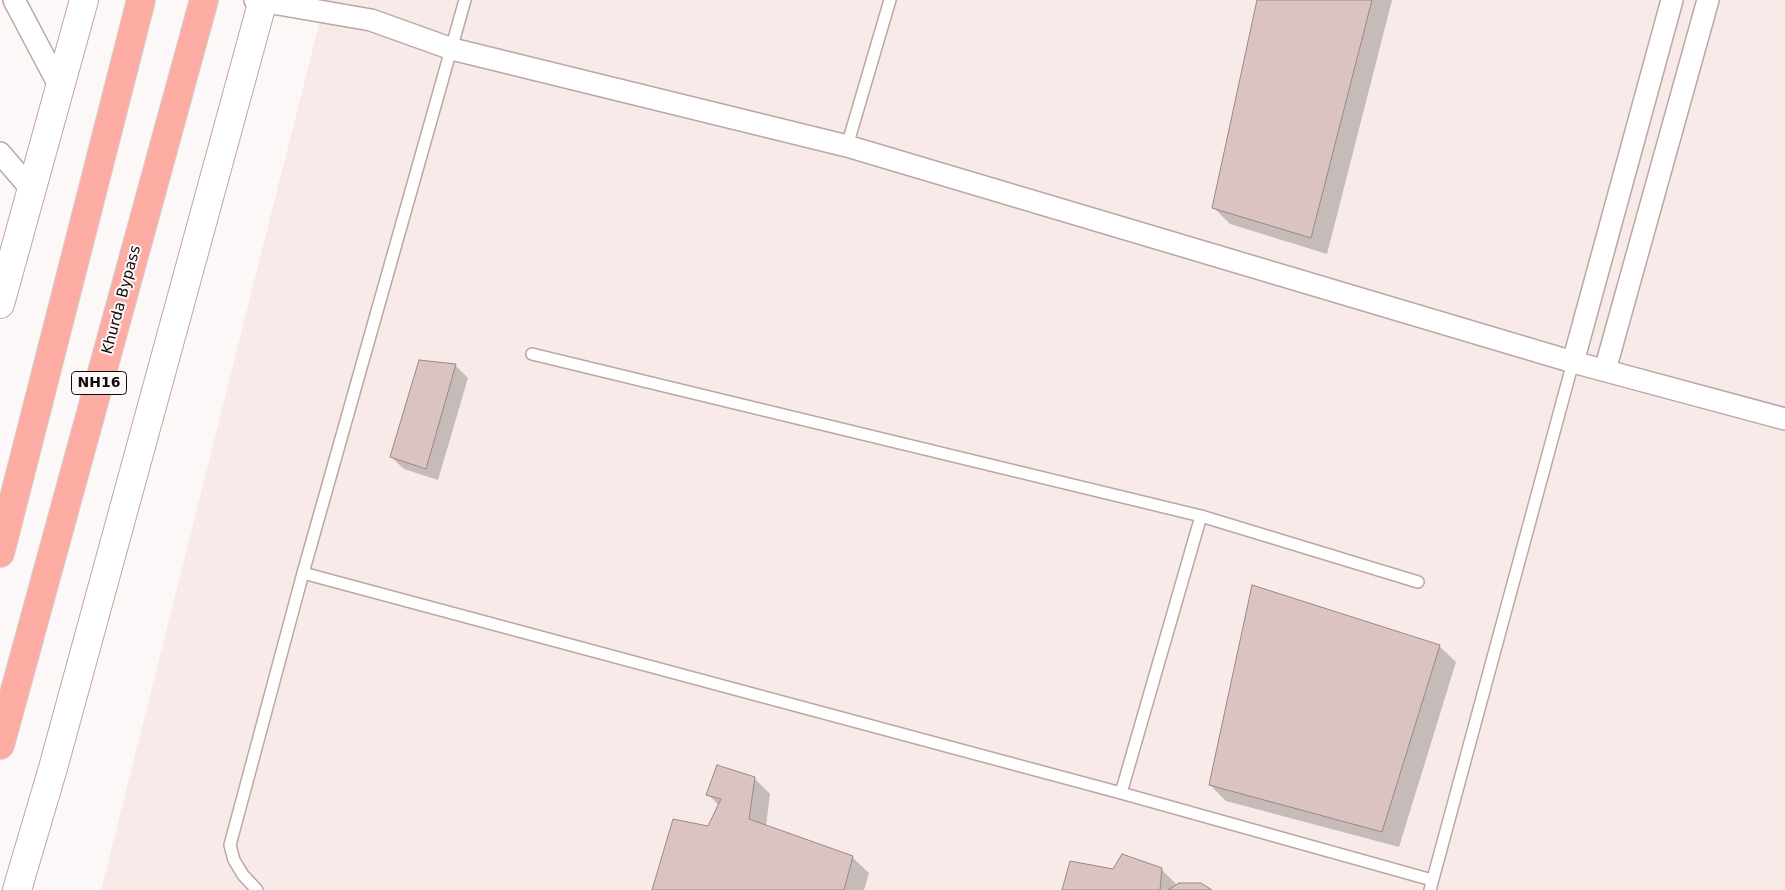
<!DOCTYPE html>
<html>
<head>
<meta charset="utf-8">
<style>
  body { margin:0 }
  canvas { display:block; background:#fdf8f8 }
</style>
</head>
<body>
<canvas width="1785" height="890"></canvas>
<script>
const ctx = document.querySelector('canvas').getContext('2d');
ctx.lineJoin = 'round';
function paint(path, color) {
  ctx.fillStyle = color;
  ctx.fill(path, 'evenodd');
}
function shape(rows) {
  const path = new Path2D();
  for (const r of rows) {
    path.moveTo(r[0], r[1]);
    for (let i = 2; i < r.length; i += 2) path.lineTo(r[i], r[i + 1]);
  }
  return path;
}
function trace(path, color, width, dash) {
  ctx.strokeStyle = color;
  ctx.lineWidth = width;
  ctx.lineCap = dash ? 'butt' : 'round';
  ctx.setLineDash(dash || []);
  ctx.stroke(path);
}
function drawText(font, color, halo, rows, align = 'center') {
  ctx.font = font + ' "DejaVu Sans",sans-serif';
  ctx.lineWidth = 4;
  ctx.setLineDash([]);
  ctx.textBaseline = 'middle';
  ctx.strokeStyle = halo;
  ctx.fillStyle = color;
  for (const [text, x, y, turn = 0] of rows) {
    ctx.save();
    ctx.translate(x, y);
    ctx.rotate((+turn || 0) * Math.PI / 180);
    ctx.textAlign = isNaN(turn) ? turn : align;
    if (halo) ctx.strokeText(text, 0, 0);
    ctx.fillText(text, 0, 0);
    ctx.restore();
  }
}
paint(shape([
  [325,0,1785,0,1785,890,101,890]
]), '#f7eae8');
paint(shape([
  [1258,0,1392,0,1327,254,1230,224,1214,208],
  [455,365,468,378,438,480,404,469,391,457],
  [1439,646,1456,662,1399,847,1226,801,1210,785],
  [754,778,770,794,766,826,852,857,869,873,864,890,654,890,709,828,719,806,708,794],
  [1161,869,1178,886,1209,890,1063,890,1114,870]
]), '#0003');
const building = shape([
  [1257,0,1372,0,1311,238,1212,208,1257,0],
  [419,360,456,364,426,469,390,457,419,360],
  [1252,585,1440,645,1382,832,1209,785,1252,585],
  [717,765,755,777,749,819,853,856,844,890,652,890,673,819,708,826,721,799,706,795,717,765],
  [1122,854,1162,868,1160,890,1062,890,1070,861,1113,869,1122,854],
  [1179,883,1201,883,1212,890,1168,890,1179,883]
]);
paint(building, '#dbc3c1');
trace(building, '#9d8785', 1);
const lane = shape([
  [465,0,303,573,1121,793,1432,880],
  [847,146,890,0],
  [532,354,1201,516,1418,582],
  [1121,793,1201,516],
  [257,890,243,875,234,860,230,845,303,573],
  [1430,890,1573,362]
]);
const street = shape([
  [14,0,61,89],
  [255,0,371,20,452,49,847,146,1573,362,1785,419],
  [0,153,32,190],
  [1573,362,1672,0],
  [1605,370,1708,0]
]);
const secondary = shape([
  [0,304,84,0],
  [17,890,53,768,263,0]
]);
const highway = shape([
  [0,553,141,0],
  [0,745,204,0]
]);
trace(lane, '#bda6a3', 14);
trace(street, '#bda6a3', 24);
trace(secondary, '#bda6a3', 30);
trace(highway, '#d4d3d3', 30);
trace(lane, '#fff', 11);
trace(street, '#fff', 21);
trace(secondary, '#fff', 28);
trace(highway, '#fdaca4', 28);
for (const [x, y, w] of [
  [99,383,55]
]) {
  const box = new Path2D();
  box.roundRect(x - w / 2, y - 11.5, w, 23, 4);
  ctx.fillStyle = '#fdf8f8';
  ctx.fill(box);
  trace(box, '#120a09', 1);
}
drawText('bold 14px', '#120a09', null, [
  ["NH16",99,383]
]);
drawText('15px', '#120a09', '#fdf8f8', [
  ["Khurda Bypass",122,300,-75]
]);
</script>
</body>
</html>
